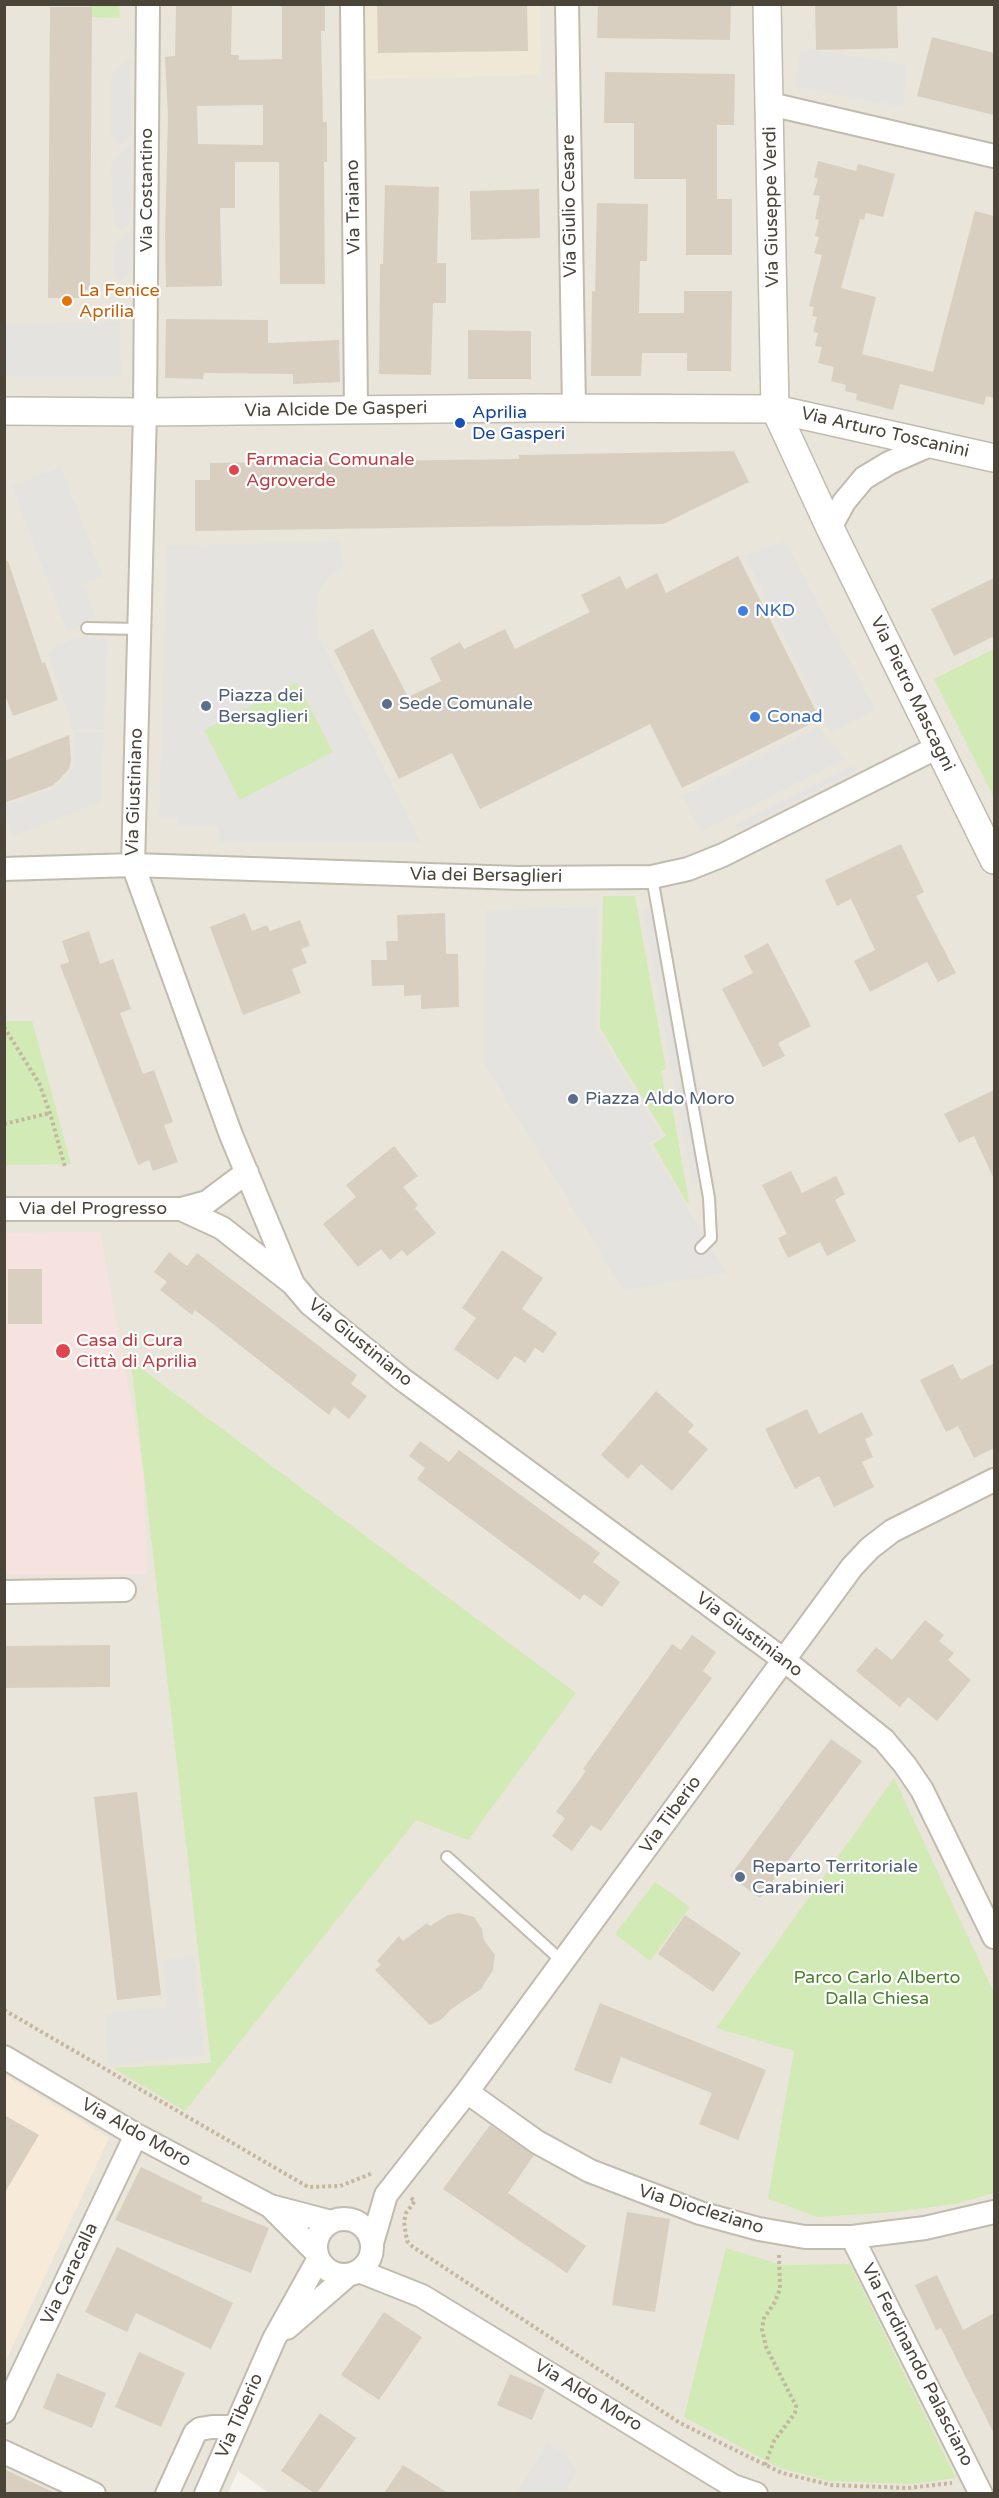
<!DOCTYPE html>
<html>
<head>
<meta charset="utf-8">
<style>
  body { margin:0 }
  #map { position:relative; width:999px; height:2498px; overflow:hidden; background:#f6f3ec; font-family:"Varela Round",sans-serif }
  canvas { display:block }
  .frame { position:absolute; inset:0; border:6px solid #4b4439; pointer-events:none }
</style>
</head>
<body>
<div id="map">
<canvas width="999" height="2498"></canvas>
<div class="frame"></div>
</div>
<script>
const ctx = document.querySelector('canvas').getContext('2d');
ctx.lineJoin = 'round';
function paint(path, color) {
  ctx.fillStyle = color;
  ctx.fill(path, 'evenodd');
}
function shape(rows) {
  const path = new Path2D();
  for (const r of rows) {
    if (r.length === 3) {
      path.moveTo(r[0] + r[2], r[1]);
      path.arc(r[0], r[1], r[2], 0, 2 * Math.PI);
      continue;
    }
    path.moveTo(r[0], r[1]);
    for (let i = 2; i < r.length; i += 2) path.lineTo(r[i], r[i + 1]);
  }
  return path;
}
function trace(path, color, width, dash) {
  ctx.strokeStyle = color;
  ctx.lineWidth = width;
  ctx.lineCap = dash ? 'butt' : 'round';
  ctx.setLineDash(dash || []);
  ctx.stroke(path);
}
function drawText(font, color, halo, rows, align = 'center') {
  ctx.font = font + ' "Varela Round",sans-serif';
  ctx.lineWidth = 4.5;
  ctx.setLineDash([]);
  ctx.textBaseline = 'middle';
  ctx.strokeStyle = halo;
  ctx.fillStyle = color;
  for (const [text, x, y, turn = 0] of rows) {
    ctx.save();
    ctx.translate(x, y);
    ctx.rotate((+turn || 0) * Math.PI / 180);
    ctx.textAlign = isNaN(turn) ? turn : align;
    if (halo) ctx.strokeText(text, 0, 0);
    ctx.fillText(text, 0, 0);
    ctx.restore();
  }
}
paint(shape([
  [5,5,994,5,994,2493,270,2494,238,2471,228,2493,5,2494,5,2362,108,2138,4,2075]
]), '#eae5da');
paint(shape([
  [5,2075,109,2138,5,2362]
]), '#f7ead8');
paint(shape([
  [364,5,540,5,541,75,365,79]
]), '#efe8d6');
paint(shape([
  [100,1232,143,1468,147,1574,5,1574,4,1233]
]), '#f6e3e0');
paint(shape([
  [90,5,119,5,120,18,90,17],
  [994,649,994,798,934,679],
  [297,682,333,752,240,801,203,730],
  [603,896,635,896,666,1069,661,1071,666,1100,671,1100,689,1202,687,1203,653,1144,666,1136,600,1028],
  [5,1021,32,1021,71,1164,5,1165],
  [131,1361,576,1693,468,1840,416,1820,185,2111,113,2068,211,2063],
  [894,1778,994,1993,994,2193,955,2204,894,2212,818,2217,768,2199,794,2051,716,2028],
  [655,1882,690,1907,650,1961,615,1934],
  [726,2248,782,2265,850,2264,956,2478,911,2484,829,2481,780,2468,684,2417]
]), '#d2eab5');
paint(shape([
  [801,48,907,65,903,107,795,86],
  [130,58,131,135,121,146,111,135,111,76],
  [131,144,131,221,122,230,113,221,111,163],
  [132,230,132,271,122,280,113,272,113,248],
  [120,322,121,376,5,376,5,324],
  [61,467,103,577,83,584,97,619,67,631,12,486],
  [784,540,875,710,831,733,745,556],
  [339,541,344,568,330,575,320,590,316,610,319,636,420,842,219,842,218,826,178,826,177,818,159,818,167,546],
  [297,682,333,752,240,800,204,730],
  [78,637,107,639,104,730,73,729,47,651],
  [818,727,844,759,702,831,682,796],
  [75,732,104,733,101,801,13,836,5,813,5,806,51,790,63,782,72,770,75,761],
  [855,764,858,770,738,831,734,825],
  [598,907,596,1029,661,1136,648,1143,727,1273,624,1290,484,1063,485,910],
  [650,907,699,1183,692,1184,643,908],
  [689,1032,706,1129,699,1130,682,1033],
  [194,1956,204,2055,109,2065,104,2014,167,2007,163,1959],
  [547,2443,567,2455,577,2473,565,2493,517,2493]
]), '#e5e3e0');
paint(shape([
  [176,4,232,4,231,55,239,55,239,60,282,59,282,4,325,4,325,31,321,31,323,122,327,122,327,162,324,162,325,284,280,284,279,162,235,162,235,208,220,208,222,286,166,287,165,237,168,116,165,57,175,56],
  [263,105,263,145,198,144,197,106],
  [377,4,527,4,528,51,378,53],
  [598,4,731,4,730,40,597,38],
  [897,5,898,48,816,50,815,6],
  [50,7,92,7,90,290,85,290,85,298,48,298],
  [932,37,994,53,994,115,917,96],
  [605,72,735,74,734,125,717,125,717,199,732,199,732,255,686,255,686,179,634,179,634,123,604,123],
  [818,161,856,171,858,164,895,174,883,217,866,213,864,220,860,219,841,288,876,297,862,354,933,372,975,211,994,216,994,398,986,396,984,405,900,384,893,410,856,400,857,394,845,391,846,385,831,381,834,367,818,363,822,347,815,346,818,333,813,332,817,317,812,316,814,307,809,306,822,255,814,253,819,237,815,236,819,220,815,219,820,196,813,195,818,179,814,177],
  [385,185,439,187,437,263,446,263,446,303,433,303,431,375,379,374,380,264,383,264],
  [539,189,540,238,471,240,470,191],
  [597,203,648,204,647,261,640,261,639,313,684,313,684,291,732,291,731,371,687,371,687,353,642,353,641,376,591,376,592,291,595,291],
  [166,319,268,320,268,343,339,340,340,382,293,384,293,374,204,373,203,379,165,378],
  [468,330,531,331,531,379,468,379],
  [734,451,749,482,663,524,195,531,195,480,210,480,210,463,519,459,519,455],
  [738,556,820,719,682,788,650,724,480,809,452,753,399,779,334,650,373,629,408,697,441,681,430,658,460,642,464,649,505,629,515,649,590,612,581,595,620,576,626,589,657,573,666,593],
  [8,561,42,663,45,662,58,700,13,716,4,692,4,562],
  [994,578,994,636,954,656,931,609],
  [69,735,71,760,69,769,58,781,52,786,4,803,4,761],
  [901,844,924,892,916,896,956,973,938,982,927,962,870,992,854,961,875,950,851,899,837,906,825,880],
  [245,913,252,931,267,925,270,931,300,920,310,946,301,949,307,963,292,969,301,993,243,1015,210,927],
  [445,913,446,954,458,954,459,1007,421,1009,421,995,404,996,404,985,372,986,371,960,387,960,386,941,398,941,397,915],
  [89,931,100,964,113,959,131,1009,120,1013,143,1074,154,1070,173,1122,164,1125,178,1162,153,1171,149,1160,138,1165,60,965,69,962,62,941],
  [768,943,811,1026,778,1043,785,1056,763,1067,722,989,753,973,744,956],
  [994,1090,994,1179,974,1136,959,1143,944,1114],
  [394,1146,418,1176,403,1187,418,1205,415,1208,436,1233,407,1256,402,1250,390,1260,381,1249,358,1267,323,1224,356,1197,346,1185],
  [791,1171,802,1193,836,1176,845,1194,835,1200,856,1241,827,1256,820,1242,788,1258,778,1238,787,1234,762,1185],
  [502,1250,543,1278,522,1309,557,1333,543,1353,535,1348,525,1363,515,1356,498,1380,454,1349,476,1318,462,1308],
  [169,1252,187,1266,197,1253,357,1375,351,1384,367,1396,349,1419,334,1407,329,1415,195,1310,192,1315,160,1290,167,1282,154,1272],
  [8,1269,42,1269,42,1324,8,1324],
  [994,1363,994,1448,974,1458,958,1426,946,1432,920,1380,953,1364,961,1380],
  [656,1391,694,1425,688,1432,708,1449,672,1491,641,1464,628,1479,601,1455],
  [807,1409,819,1434,862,1412,873,1435,865,1439,873,1457,862,1462,874,1487,834,1507,819,1476,795,1489,765,1429],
  [420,1441,449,1462,459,1450,600,1553,593,1562,620,1582,602,1607,584,1594,580,1600,417,1479,425,1468,409,1456],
  [925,1620,944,1635,939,1641,954,1653,948,1660,971,1680,937,1721,908,1697,900,1707,856,1671,876,1647,892,1660],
  [692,1635,716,1652,703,1671,712,1678,601,1831,591,1825,572,1851,552,1836,565,1818,556,1812,586,1771,583,1769,672,1644,681,1650],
  [110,1645,110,1687,4,1688,4,1646],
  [831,1739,862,1761,760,1898,730,1876],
  [137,1792,161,1995,117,2000,94,1797],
  [459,1913,474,1917,482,1929,484,1940,495,1955,493,1970,481,1989,450,2010,442,2019,430,2025,375,1970,381,1965,377,1961,399,1936,403,1941,427,1923,430,1926,448,1915],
  [685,1915,741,1953,713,1992,658,1954],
  [600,2003,766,2070,738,2140,699,2124,712,2093,621,2057,611,2084,574,2070],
  [4,2115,39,2135,4,2194],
  [490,2125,534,2155,508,2193,586,2246,567,2273,443,2189],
  [141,2167,203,2197,201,2201,269,2228,251,2273,115,2220],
  [627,2212,670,2219,655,2312,612,2305],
  [117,2247,233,2303,211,2349,136,2313,127,2332,85,2312],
  [937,2275,963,2330,994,2313,994,2434,941,2328,936,2330,915,2285],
  [384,2312,422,2337,379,2400,341,2375],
  [139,2352,185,2373,161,2427,115,2407],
  [57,2373,106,2393,92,2428,43,2408],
  [510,2374,545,2389,532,2420,497,2405],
  [320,2413,356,2438,317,2493,314,2493,281,2471],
  [403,2465,448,2493,384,2493],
  [4,2469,55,2493,4,2493]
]), '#d8cfc1');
const service = shape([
  [87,628,140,629],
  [652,877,709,1198,711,1238,701,1248],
  [447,1857,563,1962]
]);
const minor = shape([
  [148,4,145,412,133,865,231,1135,293,1284,310,1304,402,1379,784,1660,884,1740,905,1765,922,1790,994,1937],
  [352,4,356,410],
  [567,4,574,408],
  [770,104,994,156],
  [830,528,844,502,864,478,889,463,932,444],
  [4,869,133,865,518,878,652,877,688,869,723,855,938,747],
  [4,1209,181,1209,222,1228,292,1283],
  [181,1209,207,1202,247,1172],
  [4,1592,124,1590],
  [4,2057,136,2135,270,2206,331,2222],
  [467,2092,537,2142,590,2171,700,2213,759,2229,805,2237,852,2237,925,2228,994,2212],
  [271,2207,316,2252],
  [344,2247,28],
  [852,2237,981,2494],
  [372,2243,386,2195,467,2092,852,1567,870,1548,892,1531,994,1480],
  [359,2271,422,2296,733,2486,756,2494],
  [287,2328,348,2275],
  [4,2412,136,2135],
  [4,2452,94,2494],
  [167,2494,195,2433,200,2429,212,2427,234,2427],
  [206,2494,274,2339,318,2260]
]);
const tertiary = shape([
  [767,4,775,409,830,528,994,860],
  [4,411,145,412,537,408,775,409,994,458]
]);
trace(service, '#c2bbae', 14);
trace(minor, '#c2bbae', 26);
trace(tertiary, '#c2bbae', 30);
trace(shape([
  [4,1027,39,1083,50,1113,65,1167],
  [4,1124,50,1113],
  [4,2010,308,2187,340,2186,373,2173],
  [411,2198,415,2201,406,2213,404,2222,407,2241,413,2247,680,2423,782,2473,831,2485,908,2488,952,2483],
  [765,2465,774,2441,795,2413,796,2406,766,2347,762,2329,764,2318,775,2302,780,2289,779,2255]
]), '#c4b79f', 4, [3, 3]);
trace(service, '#fff', 10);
trace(minor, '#fff', 22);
trace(tertiary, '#fff', 27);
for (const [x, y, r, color] of [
  [67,301,6,"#e8710a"],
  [460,423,6,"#1a4fb4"],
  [234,470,6,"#e0444e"],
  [743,611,6,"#3f7fe0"],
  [387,704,6,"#5c6f8a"],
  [206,706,6,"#5c6f8a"],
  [755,717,6,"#3f7fe0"],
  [573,1099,6,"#5c6f8a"],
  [63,1351,8,"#e0444e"],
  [740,1877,6,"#5c6f8a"]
]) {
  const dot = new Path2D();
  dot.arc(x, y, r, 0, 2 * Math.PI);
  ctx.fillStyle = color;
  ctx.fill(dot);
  trace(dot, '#fff', 2);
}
drawText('18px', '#4b4439', '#fff', [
  ["Via Costantino",147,190,-90],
  ["Via Giulio Cesare",570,206,-91],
  ["Via Traiano",354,207,-91],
  ["Via Giuseppe Verdi",772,207,-91],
  ["Via Alcide De Gasperi",336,410,-1],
  ["Via Arturo Toscanini",885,433,13],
  ["Via Pietro Mascagni",912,694,64],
  ["Via Giustiniano",135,792,-88],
  ["Via dei Bersaglieri",486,876,1],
  ["Via del Progresso",93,1209],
  ["Via Giustiniano",360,1343,39],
  ["Via Giustiniano",749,1635,37],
  ["Via Tiberio",671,1815,-54],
  ["Via Aldo Moro",136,2133,29],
  ["Via Diocleziano",701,2210,17],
  ["Via Caracalla",70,2274,-65],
  ["Via Ferdinando Palasciano",917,2365,63],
  ["Via Aldo Moro",588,2396,31],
  ["Via Tiberio",240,2416,-66]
]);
drawText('18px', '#c56008', '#fff', [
  ["La Fenice",79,291],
  ["Aprilia",79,312]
], 'left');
drawText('18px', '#164399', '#fff', [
  ["Aprilia",472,413],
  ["De Gasperi",472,434]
], 'left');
drawText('18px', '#be3a42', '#fff', [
  ["Farmacia Comunale",246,460],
  ["Agroverde",246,481],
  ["Casa di Cura",76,1341],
  ["Città di Aprilia",76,1362]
], 'left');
drawText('18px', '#366cbe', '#fff', [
  ["NKD",755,611],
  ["Conad",767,717]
], 'left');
drawText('18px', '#4e5e75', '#fff', [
  ["Piazza dei",218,696],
  ["Bersaglieri",218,717],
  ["Sede Comunale",399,704],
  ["Piazza Aldo Moro",585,1099],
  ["Reparto Territoriale",752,1867],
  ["Carabinieri",752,1888]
], 'left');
drawText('18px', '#4a7f2a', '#fff', [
  ["Parco Carlo Alberto",877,1978],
  ["Dalla Chiesa",877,1999]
]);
</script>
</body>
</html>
